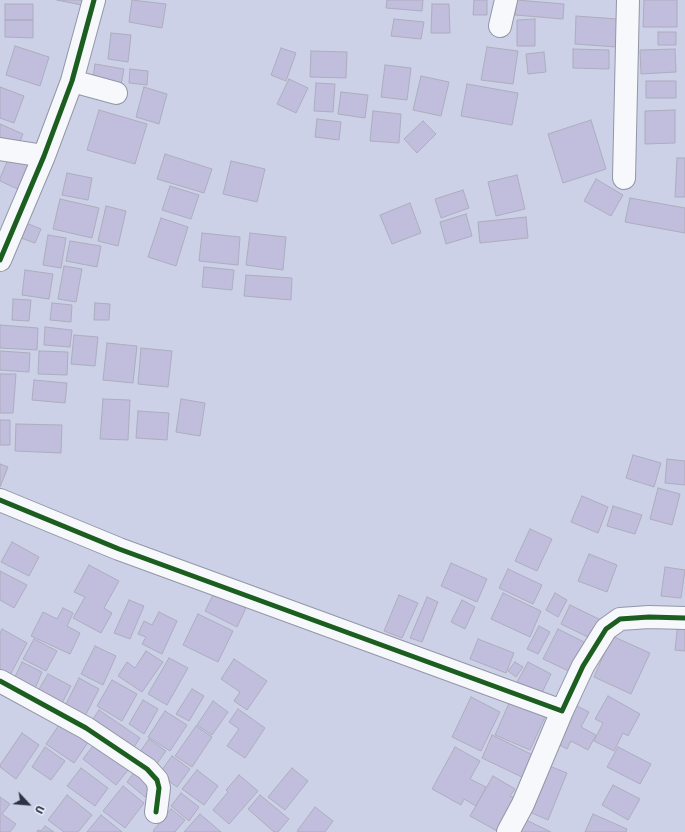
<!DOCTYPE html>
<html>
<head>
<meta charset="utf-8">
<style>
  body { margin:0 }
  #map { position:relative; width:685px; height:832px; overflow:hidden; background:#ccd1e7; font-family:Signika,sans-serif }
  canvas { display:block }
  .north { position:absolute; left:8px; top:784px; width:40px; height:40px; -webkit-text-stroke:3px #e8ecfd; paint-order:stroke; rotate:116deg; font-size:11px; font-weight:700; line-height:16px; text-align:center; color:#2e3241 }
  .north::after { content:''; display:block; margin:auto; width:14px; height:18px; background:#2e3241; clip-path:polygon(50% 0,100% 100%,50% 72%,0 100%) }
</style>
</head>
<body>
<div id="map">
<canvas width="685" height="832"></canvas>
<div class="north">U</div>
</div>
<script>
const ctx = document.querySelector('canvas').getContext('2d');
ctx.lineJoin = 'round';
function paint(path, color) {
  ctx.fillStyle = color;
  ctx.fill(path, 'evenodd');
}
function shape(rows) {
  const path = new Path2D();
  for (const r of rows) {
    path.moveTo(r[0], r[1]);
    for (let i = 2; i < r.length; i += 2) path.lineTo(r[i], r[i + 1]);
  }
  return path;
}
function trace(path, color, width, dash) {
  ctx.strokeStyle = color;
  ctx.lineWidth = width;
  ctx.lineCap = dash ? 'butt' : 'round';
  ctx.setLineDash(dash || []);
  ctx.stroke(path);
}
const building = shape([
  [57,0,83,0,82,5,57,0],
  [132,0,166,4,162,28,129,22,132,0],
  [387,0,423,0,422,11,386,8,387,0],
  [474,0,487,0,487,15,473,15,474,0],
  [517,0,564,4,563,19,515,15,517,0],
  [644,0,677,0,677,27,643,27,644,0],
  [5,4,33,4,33,20,5,20,5,4],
  [432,4,449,4,450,33,431,33,432,4],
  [576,16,618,19,616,47,575,44,576,16],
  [394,19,424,22,421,39,391,36,394,19],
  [535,19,535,46,517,46,517,20,535,19],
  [5,20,33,20,33,38,5,37,5,20],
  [658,32,676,32,676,45,658,45,658,32],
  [111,33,131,35,128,62,108,59,111,33],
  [15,46,49,57,40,86,6,75,15,46],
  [487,47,518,51,513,84,481,80,487,47],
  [281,48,296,53,286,81,271,75,281,48],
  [573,49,609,50,609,69,573,68,573,49],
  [675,49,676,72,641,74,640,50,675,49],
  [311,51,347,52,346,78,310,77,311,51],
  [544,52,546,72,528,74,526,54,544,52],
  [95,64,124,69,120,90,92,85,95,64],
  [385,65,411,68,407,100,381,97,385,65],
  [130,69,148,71,147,85,129,83,130,69],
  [421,76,449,82,441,116,413,110,421,76],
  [289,79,308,88,296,113,277,104,289,79],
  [646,81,676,81,676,98,646,98,646,81],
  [316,83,335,84,333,112,314,111,316,83],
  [467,84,518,93,512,125,461,116,467,84],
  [0,87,24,96,14,123,0,118,0,87],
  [144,87,167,94,159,124,136,117,144,87],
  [341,92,368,95,365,118,338,114,341,92],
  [99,110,147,124,135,164,87,150,99,110],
  [675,110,675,143,645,144,645,111,675,110],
  [373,111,401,114,399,143,370,141,373,111],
  [317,119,341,122,339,140,315,137,317,119],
  [591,120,606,169,563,183,548,134,591,120],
  [423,121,436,134,417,153,404,139,423,121],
  [0,124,23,134,18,146,0,139,0,124],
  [165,154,212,169,204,193,157,179,165,154],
  [10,155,33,165,22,191,0,181,0,178,10,155],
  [677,158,685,158,685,197,675,197,677,158],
  [231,161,265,169,257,202,223,194,231,161],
  [67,173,92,178,88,200,62,195,67,173],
  [517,175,525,209,496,216,488,182,517,175],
  [596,179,623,195,611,216,584,201,596,179],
  [170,186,199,195,191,219,162,210,170,186],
  [463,190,469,208,441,218,435,199,463,190],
  [630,198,685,208,685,233,625,222,630,198],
  [60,199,99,208,92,238,53,229,60,199],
  [410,203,421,233,392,244,380,215,410,203],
  [106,206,126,211,118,246,98,241,106,206],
  [466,214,472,236,446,244,440,222,466,214],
  [526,217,528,238,480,243,478,222,526,217],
  [161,218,188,227,176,266,148,257,161,218],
  [26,223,41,229,35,243,21,238,26,223],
  [202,233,240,237,238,265,199,261,202,233],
  [250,233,286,237,283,270,246,265,250,233],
  [48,235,66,238,61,268,43,265,48,235],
  [70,241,101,246,97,267,66,261,70,241],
  [64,266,82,269,76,302,58,299,64,266],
  [204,267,234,270,232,290,202,287,204,267],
  [25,270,53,274,49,299,22,295,25,270],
  [246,275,292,278,291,300,244,296,246,275],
  [13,299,31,300,29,321,12,320,13,299],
  [52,303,72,305,71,322,50,320,52,303],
  [95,303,110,304,109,320,94,320,95,303],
  [0,325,38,328,37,350,0,348,0,325],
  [45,327,72,330,70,347,44,345,45,327],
  [74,335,98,337,95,366,71,364,74,335],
  [107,343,137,346,133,383,103,380,107,343],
  [141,348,172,351,168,387,138,384,141,348],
  [0,351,30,353,29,372,0,370,0,351],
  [39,351,68,352,67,375,38,374,39,351],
  [0,374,16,374,13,413,0,413,0,374],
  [34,380,67,383,65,403,32,400,34,380],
  [103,399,130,400,128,440,100,439,103,399],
  [181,399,205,403,200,436,176,432,181,399],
  [138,411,169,413,167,440,136,438,138,411],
  [0,420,10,420,10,445,0,445,0,420],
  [16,424,62,425,61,453,15,451,16,424],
  [633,455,661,463,654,487,626,478,633,455],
  [667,459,685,461,685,485,665,483,667,459],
  [0,464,8,467,0,487,0,464],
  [658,488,680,494,672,525,650,519,658,488],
  [582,496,608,507,598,533,571,522,582,496],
  [613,506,642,515,635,534,607,526,613,506],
  [530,529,552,539,537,571,515,561,530,529],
  [12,542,39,557,29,576,1,562,12,542],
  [589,554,617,565,607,592,578,581,589,554],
  [451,563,487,579,477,602,441,586,451,563],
  [89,565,119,581,104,608,112,613,101,633,73,618,85,597,74,592,89,565],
  [665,567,685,570,681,598,661,596,665,567],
  [508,569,542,585,533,604,499,588,508,569],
  [0,571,27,585,14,608,0,600,0,571],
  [214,593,246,608,237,627,205,611,214,593],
  [503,593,541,611,530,637,491,619,503,593],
  [555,593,567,600,558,617,546,610,555,593],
  [399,595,418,603,402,638,384,631,399,595],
  [427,597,438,602,422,642,410,638,427,597],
  [129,600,144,606,130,639,114,633,129,600],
  [462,600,475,607,465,629,451,622,462,600],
  [570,605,603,621,594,640,561,624,570,605],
  [63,608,73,613,67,626,80,633,70,654,31,636,43,612,57,619,63,608],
  [159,612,177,621,162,654,142,644,146,637,138,634,144,621,152,625,159,612],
  [198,614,233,631,218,662,183,645,198,614],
  [678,622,685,623,685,651,675,650,678,622],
  [539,626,550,632,538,654,527,649,539,626],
  [2,629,27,643,8,679,0,675,0,633,2,629],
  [558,629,588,644,573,673,543,659,558,629],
  [612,636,650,653,631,694,594,677,612,636],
  [34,639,57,651,46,671,23,659,34,639],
  [478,639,514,653,506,673,470,659,478,639],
  [95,646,116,656,103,685,81,674,95,646],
  [146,651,163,662,142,692,118,676,127,662,135,668,146,651],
  [169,658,188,668,167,705,148,694,169,658],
  [234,659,267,681,247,710,234,701,240,692,221,679,234,659],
  [22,662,42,672,34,691,13,681,22,662],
  [515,662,523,667,516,677,508,671,515,662],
  [528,662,551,674,540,697,516,684,528,662],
  [48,674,71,686,60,707,36,694,48,674],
  [79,678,99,689,84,718,64,708,79,678],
  [112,680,137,694,122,721,97,706,112,680],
  [192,689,204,696,189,721,176,714,192,689],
  [608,696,640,714,628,736,623,733,614,751,594,741,603,723,595,719,608,696],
  [471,697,500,712,481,751,452,737,471,697],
  [143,700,158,709,144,734,129,724,143,700],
  [213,701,228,712,212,735,197,725,213,701],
  [510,701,545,717,530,750,495,735,510,701],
  [573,704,589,712,581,727,596,735,588,750,571,741,567,749,554,742,573,704],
  [238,709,265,728,245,758,227,746,239,729,229,722,238,709],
  [99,710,140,738,130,753,89,725,99,710],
  [165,711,187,725,170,751,148,737,165,711],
  [63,719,91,738,74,763,46,744,63,719],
  [196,726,212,737,192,767,175,756,196,726],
  [22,733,39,745,16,779,0,767,0,765,22,733],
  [492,735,537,757,526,779,482,758,492,735],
  [99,738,133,764,116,785,83,759,99,738],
  [149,739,166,751,156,765,139,753,149,739],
  [45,747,65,761,51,780,32,767,45,747],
  [455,747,480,761,470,779,486,787,476,806,464,799,461,805,432,789,455,747],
  [618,747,651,764,640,784,607,767,618,747],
  [172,756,190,769,177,787,159,774,172,756],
  [547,765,567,773,548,820,527,811,547,765],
  [81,768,108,788,95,806,67,786,81,768],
  [292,768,308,781,285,810,268,797,292,768],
  [137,769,156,784,145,797,127,782,137,769],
  [197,770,218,786,204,805,182,789,197,770],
  [239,775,258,791,229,824,213,810,228,792,226,790,239,775],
  [493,776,515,789,510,796,517,799,499,832,470,816,493,776],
  [613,785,640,799,628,820,602,805,613,785],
  [123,786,144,803,125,828,103,811,123,786],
  [181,793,199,807,189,821,171,806,181,793],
  [67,795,92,815,78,832,64,832,48,820,67,795],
  [260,795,289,819,278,832,274,832,248,809,260,795],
  [0,797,10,804,2,814,16,824,10,832,0,832,0,797],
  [315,807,333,821,325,832,299,832,297,831,315,807],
  [171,809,185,820,175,832,154,832,153,831,171,809],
  [200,814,221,832,184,832,200,814],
  [593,814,627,829,626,832,585,832,593,814],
  [101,815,122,832,87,832,101,815],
  [524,819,551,832,518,832,524,819],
  [45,826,54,832,37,832,38,830,41,831,45,826]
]);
paint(building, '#c1bddc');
trace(building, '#acadbe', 1);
const minor = shape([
  [500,26,506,0],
  [72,81,116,93],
  [0,149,44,156],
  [624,178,628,0],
  [0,260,44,156,72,81,94,0],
  [0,500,119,549,562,711,583,666,606,629,620,619,649,617,685,618],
  [0,681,86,728,147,769,157,780,159,788,156,812],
  [508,832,523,804,562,711]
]);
trace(minor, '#9396a7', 24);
trace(minor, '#f7f8fb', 22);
trace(shape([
  [0,260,44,156,72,81,94,0],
  [0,500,119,549,562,711,583,666,606,629,620,619,649,617,685,618],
  [0,681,86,728,147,769,157,780,159,788,156,812]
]), '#1b5e20', 5);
</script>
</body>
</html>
